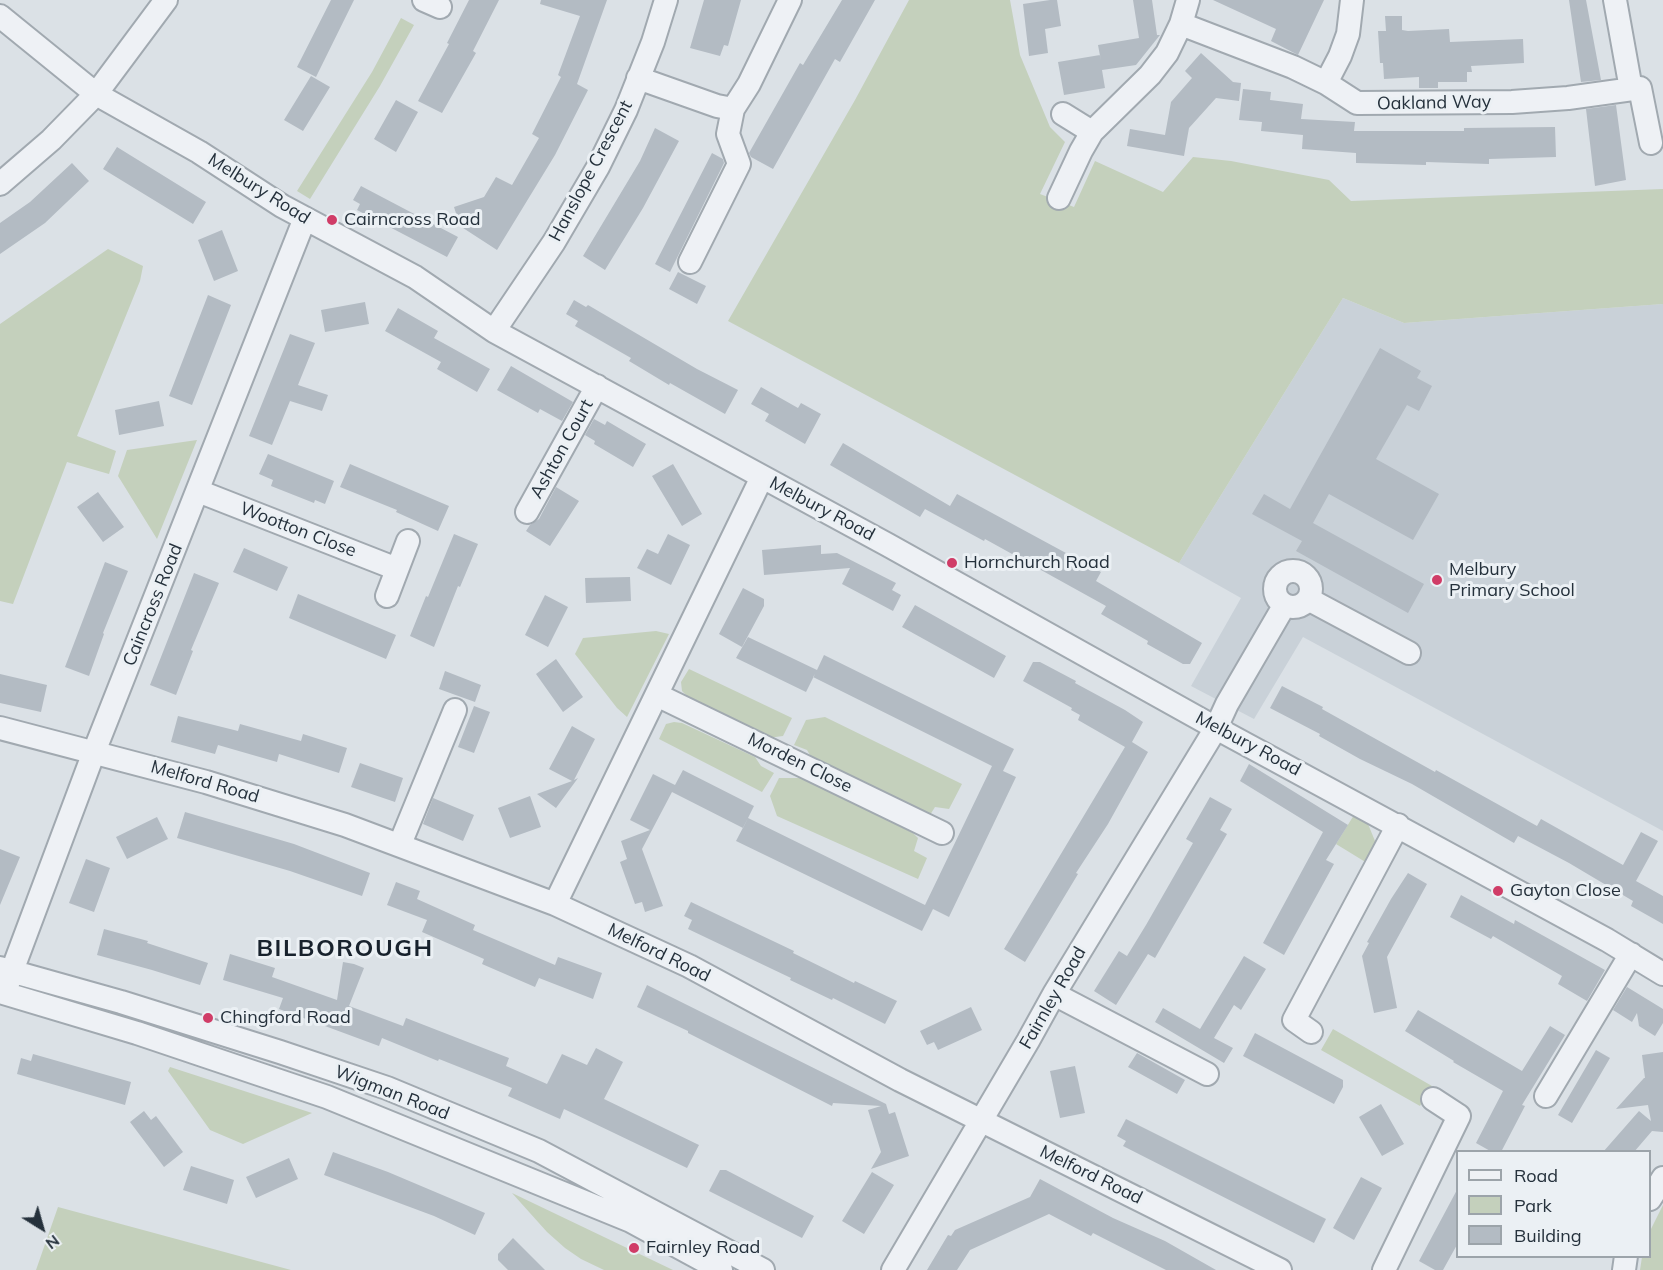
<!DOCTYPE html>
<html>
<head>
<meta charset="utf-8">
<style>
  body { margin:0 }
  #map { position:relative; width:1663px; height:1270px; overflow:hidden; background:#dbe1e6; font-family:Mulish,sans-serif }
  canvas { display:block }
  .legend { position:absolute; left:1456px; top:1150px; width:195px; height:108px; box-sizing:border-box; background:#ebf0f4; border:2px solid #9ca4aa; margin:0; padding:8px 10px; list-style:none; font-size:18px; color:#25313c }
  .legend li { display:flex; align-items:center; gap:12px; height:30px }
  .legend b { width:30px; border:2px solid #9ca4aa }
  .north { position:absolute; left:12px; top:1198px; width:60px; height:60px; -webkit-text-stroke:4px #ebf0f4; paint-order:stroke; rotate:143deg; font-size:16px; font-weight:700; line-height:24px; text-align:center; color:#25313c }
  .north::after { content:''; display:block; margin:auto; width:21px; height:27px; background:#25313c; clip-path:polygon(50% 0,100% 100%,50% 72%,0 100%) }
</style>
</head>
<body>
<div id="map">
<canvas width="1663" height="1270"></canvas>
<ul class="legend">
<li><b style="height:8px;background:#eef1f5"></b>Road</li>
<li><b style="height:16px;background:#c4d0bc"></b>Park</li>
<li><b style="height:16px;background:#b3bbc3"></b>Building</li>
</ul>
<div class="north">N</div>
</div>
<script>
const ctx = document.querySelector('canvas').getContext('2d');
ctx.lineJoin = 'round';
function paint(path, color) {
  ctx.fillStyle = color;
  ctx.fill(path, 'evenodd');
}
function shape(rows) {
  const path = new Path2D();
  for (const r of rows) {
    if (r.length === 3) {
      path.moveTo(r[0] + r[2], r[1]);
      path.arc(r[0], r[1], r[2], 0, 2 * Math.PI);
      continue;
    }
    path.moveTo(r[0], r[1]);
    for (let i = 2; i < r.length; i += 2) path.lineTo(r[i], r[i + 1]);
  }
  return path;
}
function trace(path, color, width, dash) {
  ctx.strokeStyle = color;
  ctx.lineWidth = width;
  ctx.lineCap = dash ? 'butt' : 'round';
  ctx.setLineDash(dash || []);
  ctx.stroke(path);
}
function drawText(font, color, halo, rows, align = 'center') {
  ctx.font = font + ' Mulish,sans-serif';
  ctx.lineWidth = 6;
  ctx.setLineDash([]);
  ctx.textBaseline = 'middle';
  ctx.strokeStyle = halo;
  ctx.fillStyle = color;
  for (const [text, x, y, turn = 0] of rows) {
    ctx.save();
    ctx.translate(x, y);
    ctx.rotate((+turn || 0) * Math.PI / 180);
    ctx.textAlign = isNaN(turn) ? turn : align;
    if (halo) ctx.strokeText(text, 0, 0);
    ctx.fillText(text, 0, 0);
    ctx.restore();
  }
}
paint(shape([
  [1343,298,1404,323,1663,304,1663,831,1303,637,1254,719,1191,686,1241,598,1179,563]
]), '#c9d1d8');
paint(shape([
  [909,0,1010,0,1020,55,1050,127,1065,142,1040,194,1074,207,1095,161,1163,192,1193,157,1231,161,1329,180,1351,201,1663,189,1663,304,1404,323,1343,298,1179,563,728,321,855,100],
  [401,18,414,25,380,86,310,199,297,191,372,72],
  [108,249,143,266,140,281,77,436,116,451,109,474,67,462,13,604,0,601,0,324],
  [197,440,157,539,118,476,127,450],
  [656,631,669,634,627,717,617,708,575,654,583,638],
  [689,669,792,718,783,736,768,738,689,698,682,691,681,682],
  [825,717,962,784,949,809,935,807,930,815,811,757,807,750,794,745,806,720],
  [674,722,682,723,755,757,761,766,774,773,762,792,659,739,666,724],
  [779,778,803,778,913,833,918,838,914,851,927,858,918,879,777,816,770,796],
  [1354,815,1368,824,1375,841,1375,847,1367,863,1336,844],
  [1333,1029,1432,1086,1420,1106,1321,1050],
  [170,1067,312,1113,243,1144,210,1130,168,1071],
  [512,1193,673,1270,604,1270,581,1259,565,1248,547,1232],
  [1663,1205,1663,1270,1640,1270,1642,1257,1650,1256,1650,1231],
  [58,1207,291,1270,36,1270]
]), '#c4d0bc');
paint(shape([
  [331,0,354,0,316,77,297,67],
  [469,0,499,0,473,51,476,53,442,113,418,101,449,44,447,43],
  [541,0,607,0,577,84,588,90,555,155,497,250,460,226,454,207,484,197,496,177,512,185,539,138,532,134,561,77,558,75,580,16,540,4],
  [704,0,741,0,728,46,724,45,720,56,690,48],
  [842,0,875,0,840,62,835,59,773,169,751,157,749,153,800,63,803,65],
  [1050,0,1057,0,1061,26,1045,29,1048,53,1029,56,1023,4],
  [1133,0,1152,0,1157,35,1160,35,1136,65,1102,70,1105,88,1064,95,1058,62,1100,55,1101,61,1098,45,1139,38],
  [1213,0,1324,0,1298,55,1271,41,1276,29],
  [1569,0,1586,0,1601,80,1581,82],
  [1385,16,1402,16,1402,30,1408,31,1449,29,1450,42,1523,39,1524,63,1471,66,1472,72,1467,72,1467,82,1438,82,1438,88,1419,88,1419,77,1384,79,1383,63,1380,63,1378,31,1386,31],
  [1201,53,1233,82,1241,83,1239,101,1216,98,1189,128,1184,156,1127,146,1130,129,1165,135,1171,102,1192,78,1185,71],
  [311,76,330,87,303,131,284,120],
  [1243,89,1271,92,1270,100,1303,104,1301,119,1355,122,1354,131,1464,131,1464,128,1555,127,1556,157,1489,159,1489,164,1426,162,1426,165,1356,163,1356,153,1302,149,1303,135,1261,131,1262,122,1239,120],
  [396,100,418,112,396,152,374,139],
  [1616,105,1626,180,1595,186,1586,109],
  [655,128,679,141,643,208,605,270,583,256,640,161],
  [117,147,206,202,193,224,103,169],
  [712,153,723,159,724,163,670,272,655,264],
  [72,163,89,181,45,223,0,254,0,223,30,202],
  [361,186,458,237,447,257,357,210,360,204,353,200],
  [222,230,238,271,214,281,198,240],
  [678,272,706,286,697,304,669,289],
  [208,295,231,305,192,405,169,396],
  [574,300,586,307,588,305,697,369,738,390,725,414,670,383,669,385,629,361,631,358,575,326,578,321,566,314],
  [365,302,369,324,325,332,321,310],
  [398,308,438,331,434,338,490,369,477,392,437,369,441,362,385,331],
  [290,334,315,343,298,385,328,395,322,411,290,401,272,445,249,436],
  [1380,348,1421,371,1417,378,1432,386,1419,411,1407,405,1376,459,1439,494,1413,540,1329,494,1313,523,1424,584,1408,613,1296,551,1302,541,1252,514,1264,494,1290,509],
  [511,366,573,402,562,421,540,409,538,413,497,390],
  [761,387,798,408,801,403,821,414,805,444,765,421,769,414,751,404],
  [159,401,164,426,119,435,115,410],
  [594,419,605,425,607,421,646,444,633,467,594,444,595,441,585,435],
  [843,443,950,506,957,494,1101,572,1096,581,1202,643,1190,664,1183,664,1147,644,1148,641,1101,614,1106,606,985,539,984,541,925,509,920,517,830,465],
  [268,454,334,481,325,504,315,500,314,503,271,486,273,480,259,474],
  [350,464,449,506,438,531,396,512,397,510,340,487],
  [673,464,702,514,682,526,652,476],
  [556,487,579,501,550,546,526,531,530,525,539,519],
  [98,492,124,527,103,542,77,507],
  [454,534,478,544,460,587,458,586,434,647,410,636,426,596,428,597],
  [668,534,690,545,671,585,637,568,647,549,658,554],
  [821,545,821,554,837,553,896,583,892,590,901,595,893,611,842,584,850,568,764,575,762,550],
  [244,548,288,567,277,591,233,572],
  [105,562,128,571,103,633,104,634,89,676,65,667],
  [194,573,219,583,191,650,193,651,176,695,150,685],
  [630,577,631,601,586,603,585,578],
  [743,588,764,599,764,606,742,647,719,634],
  [298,594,396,635,386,659,289,618],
  [545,595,568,607,548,647,525,635],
  [915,605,1006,656,994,678,902,627],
  [748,637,817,670,824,655,1014,749,1003,771,1016,777,949,917,933,909,922,931,736,841,748,818,925,905,992,766,813,677,815,674,806,692,736,658],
  [556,659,583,697,563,712,536,674],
  [1033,662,1040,662,1076,681,1075,683,1125,710,1143,722,1132,742,1148,752,1108,824,1076,873,1078,874,1025,962,1004,949,1125,747,1078,720,1080,715,1071,710,1072,708,1023,681],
  [445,671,481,685,475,702,439,689],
  [0,674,47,685,41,712,0,703],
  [1282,686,1323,707,1322,709,1435,772,1436,770,1537,826,1541,819,1623,865,1641,832,1658,841,1636,881,1663,896,1663,924,1631,906,1633,901,1569,863,1518,836,1514,843,1412,784,1360,759,1319,736,1320,734,1270,708],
  [474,706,490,712,474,753,458,747],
  [178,716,238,731,240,724,301,741,303,734,347,748,339,773,279,754,277,762,218,745,215,754,171,742],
  [572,726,595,739,574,780,578,778,556,808,537,794,572,781,549,769],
  [360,763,403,778,395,802,351,787],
  [1249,764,1348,825,1326,860,1334,864,1284,955,1263,943,1323,832,1240,781],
  [683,770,754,806,743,828,672,792,642,849,663,906,645,912,642,902,635,904,620,862,627,859,621,841,650,830,630,820,653,774,675,785],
  [530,796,541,827,510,838,498,808],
  [1210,797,1232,809,1220,830,1227,834,1155,958,1148,954,1116,1005,1094,991,1119,951,1127,956,1146,925,1193,843,1186,839],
  [433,798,474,815,463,841,423,824],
  [185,812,294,844,370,873,362,896,290,871,177,838],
  [157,817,168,839,127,859,116,837],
  [0,849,20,857,0,905],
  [86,859,110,868,94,912,69,903],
  [1408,873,1427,884,1387,957,1397,1008,1374,1013,1362,956,1369,943,1367,942,1391,899],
  [396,882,420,891,417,899,475,925,473,930,555,965,558,957,602,973,593,999,539,978,535,987,482,964,484,959,422,932,427,920,387,905],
  [1461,895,1514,924,1515,920,1605,970,1587,1001,1558,984,1562,976,1493,936,1491,939,1450,917],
  [691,902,794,951,793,953,854,983,855,981,897,1001,885,1024,833,998,832,1000,790,980,791,978,688,929,692,920,684,916],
  [104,929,148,941,147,943,208,963,200,985,152,970,97,955],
  [230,954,275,968,272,977,337,1000,343,962,354,964,364,968,349,1006,403,1026,406,1018,460,1039,509,1058,506,1066,547,1084,562,1054,587,1065,596,1048,623,1062,604,1099,699,1145,687,1168,564,1109,560,1119,508,1096,512,1088,439,1059,438,1061,382,1038,379,1046,279,1009,283,998,223,980],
  [1244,956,1266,969,1241,1010,1234,1005,1214,1038,1233,1048,1224,1063,1155,1022,1163,1008,1200,1029],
  [647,985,886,1104,889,1114,895,1112,909,1156,871,1169,881,1152,868,1110,881,1106,833,1103,832,1106,688,1033,688,1031,637,1007],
  [1627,987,1663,1009,1663,1023,1655,1036,1639,1026,1637,1013,1632,1022,1613,1010],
  [971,1007,982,1030,938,1050,934,1042,927,1045,920,1031],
  [1418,1010,1522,1071,1550,1026,1565,1035,1522,1105,1525,1106,1501,1152,1492,1152,1476,1143,1503,1091,1453,1062,1454,1061,1405,1031],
  [1255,1033,1343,1080,1343,1087,1334,1104,1243,1056],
  [1596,1050,1610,1058,1572,1123,1558,1115],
  [1663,1052,1663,1132,1652,1131,1634,1152,1603,1152,1639,1111,1651,1121,1648,1105,1616,1109,1644,1078,1645,1078,1642,1055],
  [1137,1053,1185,1080,1177,1094,1128,1067],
  [33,1054,131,1082,125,1105,17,1074,21,1058,31,1061],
  [1075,1066,1085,1113,1060,1118,1050,1071],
  [1381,1104,1404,1144,1382,1156,1359,1117],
  [144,1111,151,1120,156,1116,183,1152,164,1167,130,1122],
  [1126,1119,1326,1219,1314,1243,1123,1146,1126,1141,1117,1136],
  [333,1152,388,1172,485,1213,475,1235,434,1216,324,1175],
  [289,1158,298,1179,256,1198,246,1177],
  [191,1166,234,1180,227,1204,183,1190],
  [720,1170,726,1170,814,1216,802,1238,709,1191],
  [872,1172,894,1185,864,1234,842,1221],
  [1361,1177,1382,1188,1354,1240,1333,1228],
  [1040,1179,1113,1218,1165,1241,1216,1270,1166,1270,1093,1233,1091,1236,1049,1214,970,1250,957,1270,927,1270,948,1235,951,1236,955,1230,1030,1197],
  [1458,1188,1458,1243,1443,1270,1435,1270,1419,1261],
  [513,1238,545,1270,508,1270,498,1260,498,1254]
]), '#b3bbc3');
const minor = shape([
  [424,0,440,7],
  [1615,0,1631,89],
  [0,16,96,94,199,152,282,206,415,277,494,331,888,545,1216,728,1607,940,1663,974],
  [1181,24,1293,67,1326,83,1357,103,1512,102,1568,98,1640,88,1651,143],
  [638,78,717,106,733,109,749,84,790,0],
  [1326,83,1340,56,1348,34,1352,0],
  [1063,114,1092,132],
  [0,184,51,140,96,94,166,0],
  [1059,198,1081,151,1092,132,1150,75,1167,53,1181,24,1188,0],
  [690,262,739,164,728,134,733,109],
  [494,331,554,242,598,167,626,110,653,42,666,0],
  [198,491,397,569],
  [527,512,597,386],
  [1293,589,18],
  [387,596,408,541],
  [1308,599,1409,653],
  [657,695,942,833],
  [0,728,206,782,345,825,555,904,689,966,900,1080,1280,1270],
  [400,844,455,710],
  [555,904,762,477],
  [0,968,121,1002,280,1052,387,1088,539,1151,763,1270],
  [0,992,137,1033,327,1097,631,1221,721,1270],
  [5,993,12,971,94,752,305,218],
  [1054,994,1207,1074],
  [1311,1032,1294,1020,1398,825],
  [1546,1096,1631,954],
  [1650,1199,1663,1178],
  [893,1270,1028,1041,1054,994,1216,728,1227,704,1284,606],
  [1384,1270,1459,1116,1433,1099],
  [1624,1270,1626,1256]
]);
trace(minor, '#a1a9b0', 26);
trace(minor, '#eef1f5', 22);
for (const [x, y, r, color] of [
  [332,220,6,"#d03c67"],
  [952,563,6,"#d03c67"],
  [1437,580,6,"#d03c67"],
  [1498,891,6,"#d03c67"],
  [208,1018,6,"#d03c67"],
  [634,1248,6,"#d03c67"]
]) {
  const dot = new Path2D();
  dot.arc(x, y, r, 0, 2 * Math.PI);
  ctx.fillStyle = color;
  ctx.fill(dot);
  trace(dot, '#ebf0f4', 2);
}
drawText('18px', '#25313c', '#ebf0f4', [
  ["Oakland Way",1434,103,-1],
  ["Hanslope Crescent",591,171,-62],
  ["Melbury Road",259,189,32],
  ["Ashton Court",562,449,-61],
  ["Melbury Road",822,509,28],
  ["Wootton Close",298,530,21],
  ["Caincross Road",153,605,-68],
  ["Melbury Road",1248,744,28],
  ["Morden Close",800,763,26],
  ["Melford Road",205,782,16],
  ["Melford Road",659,953,26],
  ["Fairnley Road",1053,998,-60],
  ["Wigman Road",392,1093,21],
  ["Melford Road",1091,1175,26]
]);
drawText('18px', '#25313c', '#ebf0f4', [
  ["Cairncross Road",344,220],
  ["Hornchurch Road",964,563],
  ["Melbury",1449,570],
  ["Primary School",1449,591],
  ["Gayton Close",1510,891],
  ["Chingford Road",220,1018],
  ["Fairnley Road",646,1248]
], 'left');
ctx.letterSpacing = '1.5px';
drawText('bold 24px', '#18222d', '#ebf0f4', [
  ["BILBOROUGH",345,949]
]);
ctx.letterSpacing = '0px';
</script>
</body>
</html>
